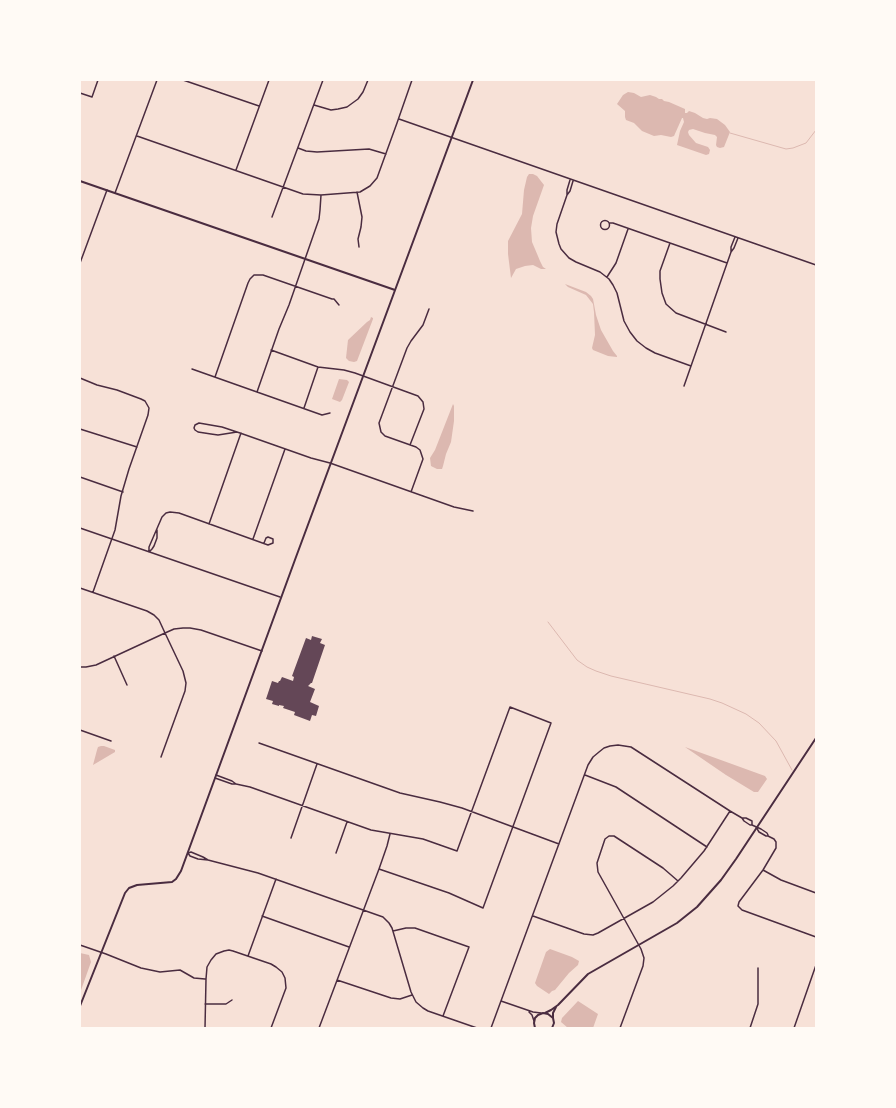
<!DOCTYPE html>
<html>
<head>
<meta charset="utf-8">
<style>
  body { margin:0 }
  #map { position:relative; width:896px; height:1108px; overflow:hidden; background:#f7e1d7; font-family:"Source Sans 3",sans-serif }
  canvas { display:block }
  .frame { position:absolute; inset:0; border:81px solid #fffaf5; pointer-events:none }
</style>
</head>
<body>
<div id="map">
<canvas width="896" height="1108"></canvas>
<div class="frame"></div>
</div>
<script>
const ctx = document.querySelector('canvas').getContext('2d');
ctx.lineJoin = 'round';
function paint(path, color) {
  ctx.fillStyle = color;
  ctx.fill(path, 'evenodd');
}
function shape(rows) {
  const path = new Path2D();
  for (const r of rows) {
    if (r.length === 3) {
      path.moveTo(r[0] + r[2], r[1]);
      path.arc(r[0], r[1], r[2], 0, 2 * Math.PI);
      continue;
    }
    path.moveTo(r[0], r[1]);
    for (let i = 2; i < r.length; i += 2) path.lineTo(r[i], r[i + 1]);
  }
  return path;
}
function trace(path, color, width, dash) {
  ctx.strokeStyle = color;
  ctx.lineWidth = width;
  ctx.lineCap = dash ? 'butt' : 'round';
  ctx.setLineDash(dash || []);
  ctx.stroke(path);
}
paint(shape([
  [628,92,634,93,641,97,650,95,656,97,659,99,662,99,664,101,669,102,685,109,685,113,687,113,689,111,695,113,703,118,707,119,710,118,717,119,725,125,730,132,724,147,720,148,717,147,716,145,717,137,715,135,705,133,693,129,689,130,688,132,689,135,696,143,708,147,710,150,709,154,706,155,677,145,680,131,684,122,683,118,682,118,674,136,671,137,661,135,654,136,642,131,634,123,626,120,625,117,625,111,617,104,623,95],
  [529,174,533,174,537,176,544,185,533,216,531,228,532,242,535,249,540,261,543,267,546,269,541,269,533,265,525,266,516,269,511,278,508,254,508,241,522,214,524,190,527,177],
  [565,284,586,292,591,296,593,299,596,315,601,330,613,351,617,356,617,357,608,356,593,350,592,348,595,335,594,312,593,304,586,295,568,287],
  [371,317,373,318,373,319,357,361,354,362,349,361,346,358,348,340,367,322,370,320],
  [339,379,347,380,349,382,342,400,340,402,332,399],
  [453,404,454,406,454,421,451,442,446,454,443,466,442,469,437,469,431,466,430,458,435,450],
  [101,746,104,746,115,750,115,752,93,765,97,750,98,747],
  [685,747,765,776,767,779,758,792,754,792,726,775],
  [550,949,572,957,579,961,578,965,569,973,555,990,552,991,549,994,537,986,535,983,546,952],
  [80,953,89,955,91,962,80,993],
  [578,1001,598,1014,593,1028,568,1028,561,1022,562,1018]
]), '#dcb8b0');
trace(shape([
  [730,133,786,149,793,148,806,143,816,130],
  [548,622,577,660,587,667,596,671,611,676,710,699,722,703,746,714,759,723,776,741,792,770]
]), '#dcb8b0', 1);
paint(shape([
  [312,636,322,639,320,643,325,645,312,683,311,683,308,686,315,689,310,702,319,706,316,716,312,715,310,721,294,715,295,712,283,708,284,706,279,705,279,706,272,704,273,701,266,699,272,681,278,683,279,681,280,681,282,677,293,681,294,677,292,676,306,638,311,640]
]), '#644757');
trace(shape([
  [183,80,259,106],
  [80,93,92,97,98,80],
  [314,105,331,110,338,109,347,107,358,99,363,92,368,80],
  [399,119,816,265],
  [137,136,303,194,321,195,360,192,370,186,377,178,397,123,412,80],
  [298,148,306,151,317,152,369,149,386,154],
  [236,170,269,80],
  [573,181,570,191,567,195,557,224,556,232,559,244,561,249,569,258,576,262,600,272,609,279,613,285,617,293,624,321,630,332,637,341,646,348,655,353,691,366],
  [357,192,362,217,361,227,358,239,359,247],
  [115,193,157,80],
  [567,195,567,190,570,180],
  [272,217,323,80],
  [605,225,4.5],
  [609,223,613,223,727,263],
  [670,243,660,271,660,279,662,293,666,304,676,313,726,332],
  [731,252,734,248,738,238],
  [80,263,107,190],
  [607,277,616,263,628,229],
  [271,350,318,367,344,370,355,373,418,396,423,402,424,409,410,445],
  [192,369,322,415,330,413],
  [215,377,248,283,250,279,254,275,263,275,332,299,334,299,339,305],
  [80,378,97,385,117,390,141,399,145,401,149,408,148,415,129,469,121,496,115,530,93,592],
  [684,386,731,252,731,247,735,237],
  [257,392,279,329,289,305,319,219,320,210,321,195],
  [304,408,318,367],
  [80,429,137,447],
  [237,432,218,435,211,434,198,432,195,430,194,428,195,425,199,423,222,427,240,433,311,458,330,463,454,507,473,511],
  [80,477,123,492],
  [411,492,423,459,420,450,416,447,385,436,381,432,379,423,407,348,411,341,423,325,429,309],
  [209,524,241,433],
  [80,528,280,597],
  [253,539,285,449],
  [149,552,149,547,162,517,166,513,170,512,179,513,268,545,273,543,273,539,268,537,266,538,264,543],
  [149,552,152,549,154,546,157,538,157,530],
  [80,588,147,611,154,615,159,620,165,633,183,671,186,683,185,691,161,757],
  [114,656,127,685],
  [80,667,86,667,96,665,165,633,174,629,183,628,190,628,201,630,262,651],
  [80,730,111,741],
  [259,743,400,793,440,802,462,808,559,844],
  [216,775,232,781,236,784],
  [585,775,616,787,707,847],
  [215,778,232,784,236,784,250,787,371,830,423,839,457,851,510,707,551,723,483,908,449,893,379,869],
  [742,818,744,821,750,825,752,825,761,829,767,833,768,835],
  [756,827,759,832,766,836,768,836,774,839,776,842,776,848,763,870,739,902,738,906,742,910,816,937],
  [291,838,317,764],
  [188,853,190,856,198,859,208,860,258,873,383,917,389,923,392,928,411,992,416,1002,423,1008,428,1011,477,1028],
  [188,853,191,852,203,857,208,860],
  [336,853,347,822],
  [763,870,781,880,816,893],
  [262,916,349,947],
  [533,916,584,934,593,935,598,933,653,902,673,886,681,878,704,851,730,811],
  [393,931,406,928,415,928,469,947,443,1016],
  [80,945,106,954,141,968,160,972,180,970,194,978,205,979],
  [248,956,276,879],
  [337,980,391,998,400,999,412,995],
  [501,1001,533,1012,541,1013],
  [205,1004,226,1004,232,1000],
  [529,1012,532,1015,534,1021],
  [205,1028,206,979,207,967,211,960,216,954,224,951,229,950,233,951,271,964,276,967,282,972,285,978,286,988,271,1028],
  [319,1028,379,869,387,846,390,834],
  [491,1028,588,765,593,757,599,752,604,748,610,746,618,745,631,747,730,811,742,818,746,818,752,821,752,825],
  [620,1028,643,966,644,958,641,949,598,872,597,863,605,839,609,836,614,836,663,868,678,881],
  [750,1028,758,1004,758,968],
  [794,1028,816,965]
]), '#4a2c40', 1.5);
trace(shape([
  [80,181,395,290],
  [80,1006,125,893,129,888,137,885,172,882,176,879,181,871,296,557,473,80],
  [545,1013,551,1010,558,1005,588,974,677,923,697,907,721,880,736,859,816,738],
  [553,1018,553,1013,556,1007],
  [535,1028,534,1023,535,1018,538,1015,543,1013,548,1014,553,1018,554,1023,552,1028]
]), '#4a2c40', 2);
</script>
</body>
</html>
